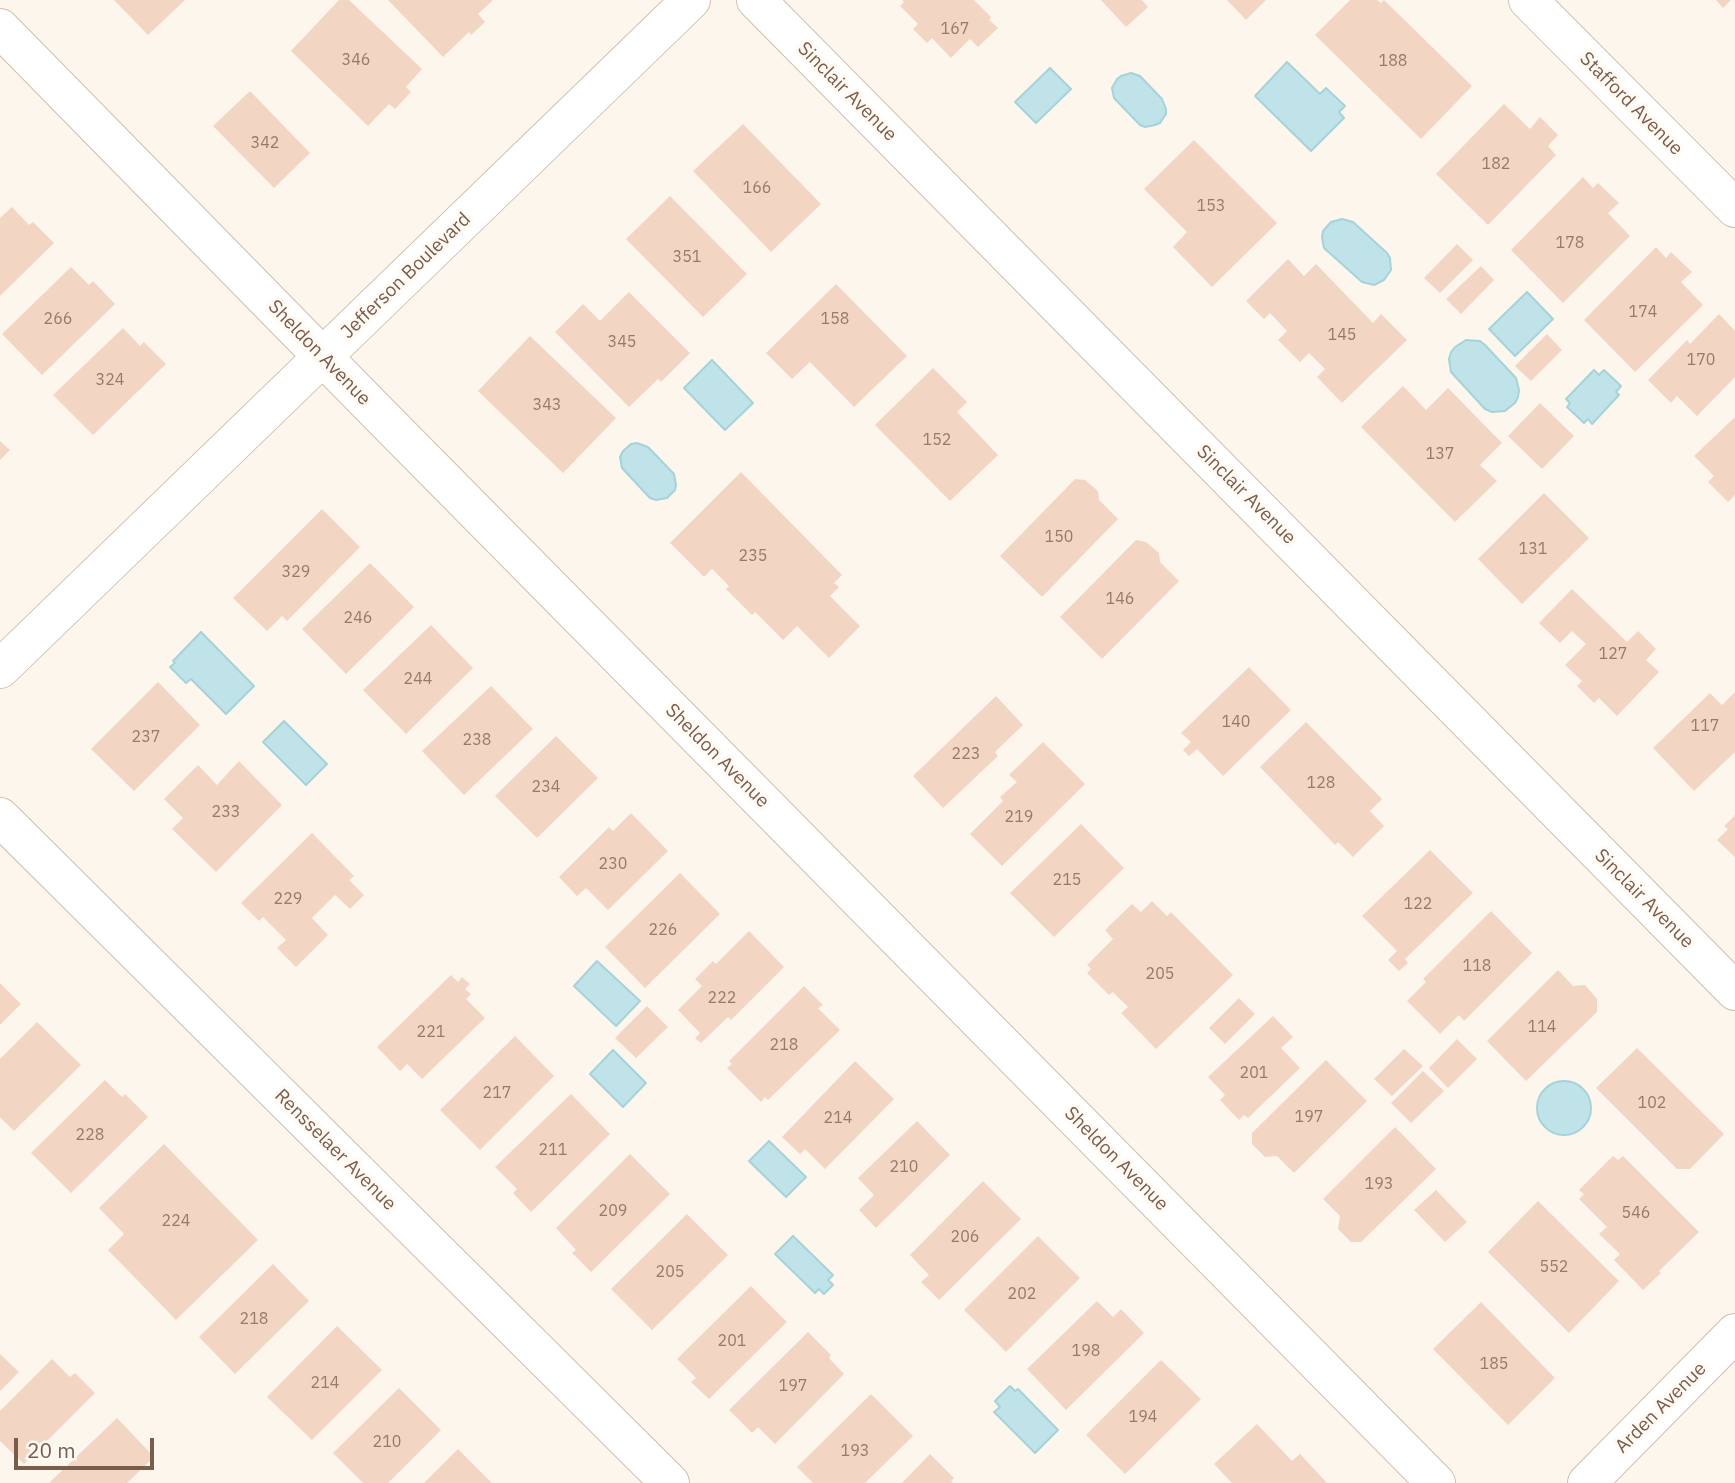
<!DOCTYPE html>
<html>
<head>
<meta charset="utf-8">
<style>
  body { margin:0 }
  #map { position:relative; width:1735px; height:1483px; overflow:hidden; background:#fdf6ec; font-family:"IBM Plex Sans",sans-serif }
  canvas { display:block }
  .scale { position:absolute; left:14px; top:1438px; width:140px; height:32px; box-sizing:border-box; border:4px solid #7a5c4d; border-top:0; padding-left:9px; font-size:21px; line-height:24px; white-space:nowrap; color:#7a5c4d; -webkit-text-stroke:5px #fffaf3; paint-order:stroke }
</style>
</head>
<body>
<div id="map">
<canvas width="1735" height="1483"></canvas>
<div class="scale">20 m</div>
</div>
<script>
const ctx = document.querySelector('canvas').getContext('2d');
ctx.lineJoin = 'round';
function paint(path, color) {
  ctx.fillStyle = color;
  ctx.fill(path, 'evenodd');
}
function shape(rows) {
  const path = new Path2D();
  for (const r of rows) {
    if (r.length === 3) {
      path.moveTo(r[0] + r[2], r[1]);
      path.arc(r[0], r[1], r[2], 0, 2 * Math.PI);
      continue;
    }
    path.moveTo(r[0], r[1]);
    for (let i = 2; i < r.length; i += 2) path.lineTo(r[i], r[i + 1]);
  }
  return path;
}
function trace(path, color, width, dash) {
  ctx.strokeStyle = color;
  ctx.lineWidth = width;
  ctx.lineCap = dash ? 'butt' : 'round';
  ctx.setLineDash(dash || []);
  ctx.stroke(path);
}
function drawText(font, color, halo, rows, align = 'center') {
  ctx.font = font + ' "IBM Plex Sans",sans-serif';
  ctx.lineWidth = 7;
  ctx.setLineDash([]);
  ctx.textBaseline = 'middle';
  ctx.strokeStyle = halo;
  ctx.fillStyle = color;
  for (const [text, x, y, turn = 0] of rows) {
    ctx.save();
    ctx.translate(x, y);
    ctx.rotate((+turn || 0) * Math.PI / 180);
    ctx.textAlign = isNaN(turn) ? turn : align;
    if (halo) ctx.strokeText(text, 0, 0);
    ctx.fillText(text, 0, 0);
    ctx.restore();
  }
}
const water = shape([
  [1287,62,1320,94,1326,88,1345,106,1339,112,1344,118,1311,151,1255,96,1287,62],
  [1050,68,1071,89,1036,123,1015,102,1050,68],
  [1131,73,1140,76,1162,99,1166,109,1166,114,1160,123,1155,125,1145,127,1140,125,1114,98,1112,88,1117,79,1121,76,1131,73],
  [1342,219,1353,222,1387,253,1390,258,1391,270,1384,280,1374,285,1362,282,1324,248,1322,237,1323,231,1331,222,1342,219],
  [1527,292,1553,319,1515,356,1489,329,1527,292],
  [1466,340,1480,341,1485,345,1516,378,1519,390,1518,397,1515,403,1505,411,1492,412,1485,409,1451,372,1449,359,1451,352,1455,347,1466,340],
  [712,360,753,403,725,430,684,388,712,360],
  [1594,370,1599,375,1604,370,1621,386,1616,392,1619,395,1592,424,1588,419,1584,423,1567,407,1570,403,1566,399,1594,370],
  [637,443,648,447,674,474,676,485,675,490,667,498,656,500,650,498,622,468,620,457,623,451,631,444,637,443],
  [201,632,254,686,226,714,191,679,186,683,170,667,175,663,173,661,201,632],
  [284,721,327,764,306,785,263,742,284,721],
  [597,961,640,1001,616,1026,574,986,597,961],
  [613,1050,646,1083,623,1107,590,1074,613,1050],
  [1564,1108,27],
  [769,1141,806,1177,786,1197,749,1161,769,1141],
  [793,1236,833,1275,828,1280,833,1285,824,1294,819,1289,815,1293,775,1254,793,1236],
  [1010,1386,1015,1391,1018,1389,1058,1430,1035,1453,994,1412,1000,1407,995,1401,1010,1386]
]);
paint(water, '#bfe3e8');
trace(water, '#a5d3da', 2);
paint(shape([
  [114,0,185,0,148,35],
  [339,0,349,0,422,69,406,87,411,92,395,109,389,104,368,126,291,51],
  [388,0,493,0,478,14,485,22,471,35,469,32,443,57],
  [902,0,974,0,991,17,989,20,998,28,978,47,970,39,951,58,932,38,927,43,913,29,918,24,900,6,904,2],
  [1101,0,1142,0,1148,7,1126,27],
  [1227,0,1266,0,1246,20],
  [1350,0,1377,0,1381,3,1384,0,1472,86,1421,139,1315,35],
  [1716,0,1731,0,1723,8],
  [250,91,310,153,274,188,213,126],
  [1504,104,1530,129,1540,117,1558,135,1548,146,1556,155,1488,225,1436,174],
  [743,124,821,204,771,252,693,171],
  [1194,140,1277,223,1212,287,1173,247,1187,232,1144,189],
  [1583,177,1593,188,1598,183,1619,203,1608,213,1630,236,1563,303,1511,250],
  [670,196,747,274,703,317,626,239],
  [12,207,29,225,33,222,54,243,0,296,0,218],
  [1457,244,1473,260,1440,293,1424,278],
  [1656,247,1666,258,1671,252,1692,272,1681,282,1703,305,1635,372,1584,320],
  [1288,259,1304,276,1316,264,1373,323,1381,314,1407,340,1342,403,1317,377,1325,369,1309,353,1300,362,1278,340,1287,331,1270,313,1264,319,1246,301],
  [1481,266,1494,280,1461,314,1446,299],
  [71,267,89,285,93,281,115,304,42,375,2,334],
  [836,284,907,356,854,407,810,362,792,379,766,353],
  [629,292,690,353,661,382,658,379,629,407,555,332,583,304,600,321],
  [1719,314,1735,331,1735,377,1697,416,1677,396,1671,403,1648,380,1687,340,1690,344],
  [123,328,140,346,144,342,166,364,93,435,53,395],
  [1547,334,1562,350,1531,381,1515,366],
  [530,336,616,418,563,473,478,391],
  [933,368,967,402,957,412,998,455,950,501,875,425],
  [1403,386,1426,410,1448,388,1502,443,1480,465,1497,481,1455,522,1361,427],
  [1540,403,1574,436,1542,469,1508,436],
  [1735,417,1735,495,1728,502,1708,482,1714,476,1694,456],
  [0,441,10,450,0,460],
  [741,472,842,575,834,583,839,587,830,596,860,626,829,658,797,626,783,640,755,612,752,615,726,589,729,586,712,569,704,577,670,543],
  [1075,479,1085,480,1098,491,1099,500,1118,519,1042,597,1000,556],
  [1544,493,1589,538,1522,604,1478,559],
  [322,509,360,547,287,621,282,616,267,631,233,598],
  [1136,540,1146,542,1159,553,1160,562,1179,581,1102,659,1060,617],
  [370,563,414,607,346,674,302,629],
  [1572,589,1627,642,1638,631,1656,649,1646,660,1659,672,1617,716,1599,698,1594,703,1577,686,1582,681,1565,665,1586,644,1572,631,1560,643,1539,623],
  [431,625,473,668,406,734,363,690],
  [1249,667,1291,710,1223,776,1197,749,1189,756,1183,750,1191,742,1181,733],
  [158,682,200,725,134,791,91,749],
  [491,686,533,729,464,795,422,751],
  [1735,692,1735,752,1694,791,1653,748,1710,693,1722,705],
  [996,696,1023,725,995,752,998,756,943,808,913,776],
  [1306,722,1382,799,1370,811,1384,826,1353,857,1338,842,1335,845,1260,767],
  [556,736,598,778,537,838,495,796],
  [1043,742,1085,784,1002,866,970,834,1003,801,1000,797,1017,782,1009,775],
  [239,761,282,805,216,872,172,829,183,818,164,799,198,765,217,785],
  [631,813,668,851,608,910,586,888,577,896,559,877,609,827,613,831],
  [1735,815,1735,857,1717,840,1728,829,1724,826],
  [1081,824,1124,868,1054,937,1010,893],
  [312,833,354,876,349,880,364,895,350,909,335,895,312,918,328,935,296,967,277,948,286,940,263,917,259,921,241,903],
  [1430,850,1473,893,1405,959,1408,963,1399,971,1388,960,1397,951,1362,916],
  [680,873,720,914,645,988,605,947],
  [1152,901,1167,916,1171,912,1233,975,1156,1049,1121,1013,1128,1007,1113,992,1109,995,1087,973,1091,969,1087,965,1113,939,1105,930,1132,904,1141,912],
  [1491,911,1532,953,1464,1021,1459,1015,1440,1034,1407,1001,1426,982,1423,979],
  [749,931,784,967,731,1020,728,1017,701,1043,695,1038,700,1033,678,1010,702,986,695,979,713,961,716,964],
  [1558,970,1573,986,1585,985,1597,999,1597,1012,1526,1081,1487,1041],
  [451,975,458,982,462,977,470,984,465,989,471,994,466,999,485,1018,422,1079,407,1064,400,1071,377,1047],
  [0,983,21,1004,0,1025],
  [804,986,823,1005,818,1008,840,1030,768,1100,765,1097,761,1102,727,1068,732,1064,729,1061],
  [1239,998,1255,1014,1225,1044,1209,1028],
  [647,1006,668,1027,636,1058,615,1038],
  [1273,1016,1293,1037,1281,1048,1300,1068,1248,1118,1244,1115,1239,1120,1220,1100,1225,1095,1208,1077],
  [37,1022,81,1065,14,1131,0,1117,0,1059],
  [515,1036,554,1076,480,1150,440,1110],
  [1457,1039,1477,1059,1448,1088,1429,1068],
  [1637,1048,1724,1134,1690,1169,1677,1169,1596,1088],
  [1404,1049,1423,1066,1392,1096,1374,1079],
  [1326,1060,1367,1101,1294,1173,1277,1156,1265,1157,1252,1144,1252,1133],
  [855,1061,894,1099,825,1169,805,1149,800,1154,782,1137],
  [1423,1071,1444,1091,1411,1123,1391,1103],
  [105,1080,122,1097,125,1094,148,1117,71,1193,31,1153],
  [571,1094,610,1134,531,1212,513,1193,517,1189,495,1167],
  [917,1121,950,1155,876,1228,859,1210,874,1195,858,1178],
  [1395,1127,1436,1169,1361,1242,1351,1242,1338,1229,1340,1216,1323,1199],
  [164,1144,258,1240,176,1320,108,1250,124,1234,99,1208],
  [630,1154,670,1194,591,1272,572,1253,576,1250,556,1228],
  [1613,1156,1618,1160,1623,1156,1699,1232,1659,1271,1661,1273,1643,1290,1614,1260,1620,1254,1599,1234,1607,1227,1579,1199,1584,1194,1579,1190],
  [983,1181,1021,1219,939,1300,921,1282,929,1275,910,1255],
  [1436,1190,1467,1222,1445,1242,1414,1210],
  [1538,1201,1619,1281,1569,1333,1488,1252],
  [687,1214,728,1255,652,1330,611,1289],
  [1038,1236,1080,1278,1006,1352,964,1310],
  [273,1264,309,1301,235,1374,199,1337],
  [751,1286,787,1322,709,1399,691,1382,696,1378,677,1359],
  [1097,1301,1113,1317,1121,1309,1144,1333,1066,1410,1027,1369],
  [1481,1302,1555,1378,1508,1425,1433,1349],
  [337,1326,382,1370,312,1440,267,1397],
  [808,1332,831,1355,829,1358,844,1374,775,1444,758,1427,752,1433,729,1410],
  [0,1354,19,1372,0,1391],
  [52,1359,70,1377,75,1373,95,1393,24,1464,0,1441,0,1411],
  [1161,1360,1201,1399,1125,1474,1086,1435],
  [399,1388,441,1430,388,1483,363,1483,333,1453],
  [871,1394,913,1436,865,1483,813,1483,797,1467],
  [117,1418,154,1457,127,1483,49,1483],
  [1257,1424,1292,1461,1300,1454,1327,1483,1232,1483,1214,1464],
  [458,1449,492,1483,424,1483],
  [930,1454,954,1478,951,1481,953,1483,902,1483]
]), '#f3d5c3');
const minor = shape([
  [756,0,1735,991],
  [1528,0,1735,208],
  [0,28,374,409,1436,1483],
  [0,669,691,0],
  [0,817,670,1483]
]);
const tertiary = shape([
  [1587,1483,1735,1333]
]);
trace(minor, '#d1beb0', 40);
trace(tertiary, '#d1beb0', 40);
trace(minor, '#fff', 38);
trace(tertiary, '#fff', 38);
drawText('16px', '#987a6a', null, [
  ["167",955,29],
  ["346",356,60],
  ["188",1393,61],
  ["342",265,143],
  ["182",1496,164],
  ["166",757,188],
  ["153",1211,206],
  ["178",1570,243],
  ["351",687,257],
  ["174",1643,312],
  ["266",58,319],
  ["158",835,319],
  ["145",1342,335],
  ["345",622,342],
  ["170",1701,360],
  ["324",110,380],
  ["343",547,405],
  ["152",937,440],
  ["137",1440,454],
  ["150",1059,537],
  ["131",1533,549],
  ["235",753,556],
  ["329",296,572],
  ["146",1120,599],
  ["246",358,618],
  ["127",1613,654],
  ["244",418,679],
  ["140",1236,722],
  ["117",1705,726],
  ["237",146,737],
  ["238",477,740],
  ["223",966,754],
  ["128",1321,783],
  ["234",546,787],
  ["233",226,812],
  ["219",1019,817],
  ["230",613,864],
  ["215",1067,880],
  ["229",288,899],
  ["122",1418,904],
  ["226",663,930],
  ["118",1477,966],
  ["205",1160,974],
  ["222",722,998],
  ["114",1542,1027],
  ["221",431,1032],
  ["218",784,1045],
  ["201",1254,1073],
  ["217",497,1093],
  ["102",1652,1103],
  ["197",1309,1117],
  ["214",838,1118],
  ["228",90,1135],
  ["211",553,1150],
  ["210",904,1167],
  ["193",1379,1184],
  ["209",613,1211],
  ["546",1636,1213],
  ["224",176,1221],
  ["206",965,1237],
  ["552",1554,1267],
  ["205",670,1272],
  ["202",1022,1294],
  ["218",254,1319],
  ["201",732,1341],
  ["198",1086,1351],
  ["185",1494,1364],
  ["214",325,1383],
  ["197",793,1386],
  ["194",1143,1417],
  ["210",387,1442],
  ["193",855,1451]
]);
drawText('19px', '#7a5c4d', '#fffaf3', [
  ["Sinclair Avenue",847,92,45],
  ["Stafford Avenue",1631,104,45],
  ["Jefferson Boulevard",406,276,-44],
  ["Sheldon Avenue",319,353,46],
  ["Sinclair Avenue",1246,495,45],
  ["Sheldon Avenue",717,756,45],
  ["Sinclair Avenue",1644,899,45],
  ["Rensselaer Avenue",335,1150,45],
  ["Sheldon Avenue",1116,1159,45],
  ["Arden Avenue",1661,1408,-45]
]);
</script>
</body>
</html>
